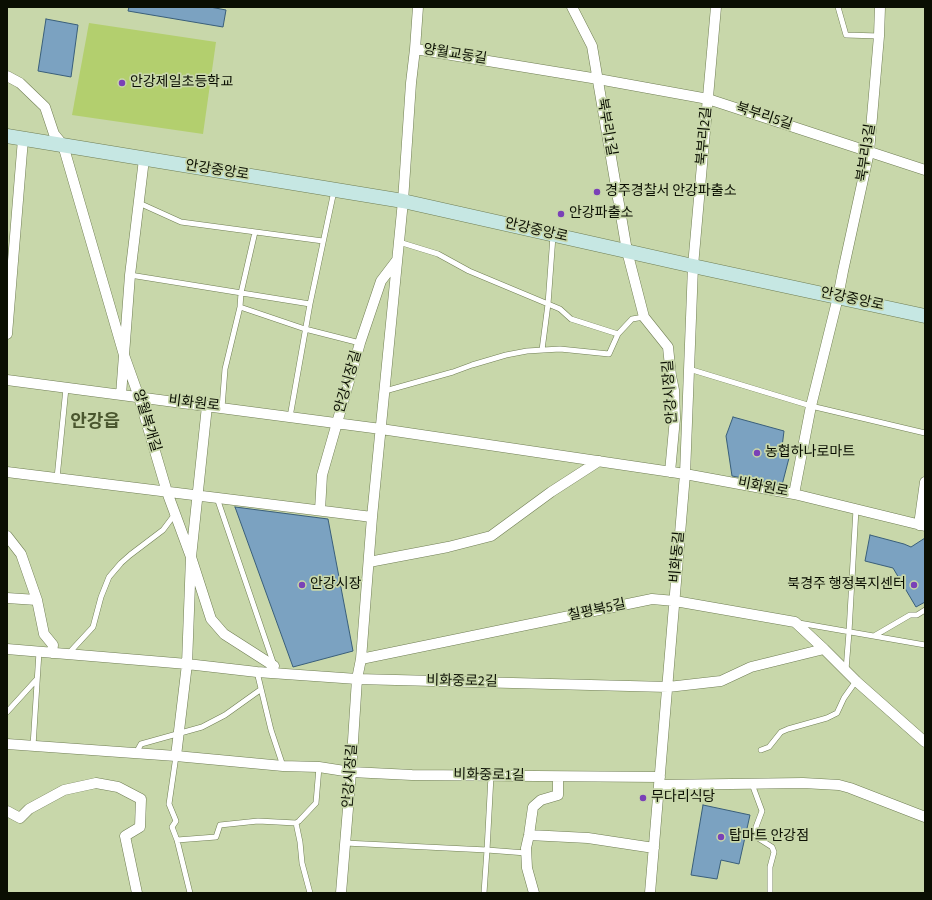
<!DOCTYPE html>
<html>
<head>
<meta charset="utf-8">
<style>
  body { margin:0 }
  #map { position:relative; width:932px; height:900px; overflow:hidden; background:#c8d7aa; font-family:"Source Sans 3",sans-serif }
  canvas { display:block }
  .frame { position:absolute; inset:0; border:8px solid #0a0e02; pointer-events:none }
</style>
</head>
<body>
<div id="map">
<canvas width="932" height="900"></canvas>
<div class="frame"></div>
</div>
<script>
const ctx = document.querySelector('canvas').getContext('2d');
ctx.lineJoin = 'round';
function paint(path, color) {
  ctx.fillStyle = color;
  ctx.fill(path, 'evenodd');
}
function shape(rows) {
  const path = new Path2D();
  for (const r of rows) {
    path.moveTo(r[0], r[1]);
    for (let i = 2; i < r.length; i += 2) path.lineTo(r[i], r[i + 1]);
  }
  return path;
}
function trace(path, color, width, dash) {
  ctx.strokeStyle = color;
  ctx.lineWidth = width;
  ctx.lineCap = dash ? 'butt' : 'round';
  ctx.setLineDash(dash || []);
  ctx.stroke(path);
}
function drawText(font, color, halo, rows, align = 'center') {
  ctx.font = font + ' "Source Sans 3","Noto Sans KR",sans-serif';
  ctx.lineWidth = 3.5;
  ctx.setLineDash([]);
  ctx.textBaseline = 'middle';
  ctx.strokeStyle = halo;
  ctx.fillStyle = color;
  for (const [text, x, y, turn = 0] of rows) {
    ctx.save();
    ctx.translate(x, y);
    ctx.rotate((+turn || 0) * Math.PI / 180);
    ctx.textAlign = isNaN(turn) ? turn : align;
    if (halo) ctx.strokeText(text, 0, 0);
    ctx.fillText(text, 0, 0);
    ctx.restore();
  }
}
paint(shape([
  [89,23,216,42,203,134,72,115]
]), '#b3cf6e');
const building = shape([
  [129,7,210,7,226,10,223,27,128,11,129,7],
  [46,19,78,25,71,77,38,71,46,19],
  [733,417,784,431,782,447,789,458,782,485,732,476,726,436,733,417],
  [235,507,328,519,353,651,293,667,235,507],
  [870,535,904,544,911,547,925,538,925,602,916,607,893,568,865,561,870,535],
  [703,805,750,815,739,864,721,860,717,879,691,875,703,805]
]);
paint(building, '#7ba2c1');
trace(building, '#395e7a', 1);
const lane = shape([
  [838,7,846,35,879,36],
  [139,203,181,222,323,241],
  [255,232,241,293,240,307,305,329,360,343],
  [399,242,438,254,469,271,560,309,571,319,618,334],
  [130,275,310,304],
  [542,350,548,304,553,236],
  [689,369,811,406,925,433],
  [385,391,453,372,472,365,506,355,527,351,560,349,609,354,618,334,632,319,644,317],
  [222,408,225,369,240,307],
  [290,417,310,304,334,191],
  [57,478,66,388],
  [217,498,274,665],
  [799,623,925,645],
  [874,636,910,615,917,615,925,610],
  [69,653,93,627,101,597,109,577,121,563,130,555,163,530,175,514],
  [846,670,849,632,856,509],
  [257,672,271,730,283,766],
  [7,712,37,679],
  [33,746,39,652],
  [761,750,769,747,781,732,788,729,827,718,837,713,844,698,856,681],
  [136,753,141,744,202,727,225,715,260,690],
  [176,756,169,804,176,821,172,827,177,840],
  [752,784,762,811,753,835,772,847,774,852,770,867,770,893],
  [296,823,300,842,302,863,310,893],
  [345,843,487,850,491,776],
  [190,893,177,840,216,837,220,825,258,821,296,823,299,821,316,803,319,767],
  [484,893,487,850,526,853]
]);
const street = shape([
  [572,7,592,46,627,251,644,317,668,347,671,376,674,390,675,418,670,472],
  [415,49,418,7],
  [7,76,20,83,45,107,54,134,63,145,124,355,139,397,167,492,191,557,211,619,224,634,274,666],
  [7,334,23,139],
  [7,380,381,429,685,474,794,494,925,526],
  [121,395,130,275,144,159],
  [7,472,372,517],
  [794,494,811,406,838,297,843,271,869,152,879,36,880,7],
  [320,510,322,475,360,343,381,281,397,260],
  [919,525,925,482],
  [7,536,21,554,37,600,44,634,53,645,52,653],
  [369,562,448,547,491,536,551,492,599,461],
  [7,598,37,600],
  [7,649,187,664,257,672,357,679,668,687,721,681,751,667,824,649],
  [361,659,652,599,675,601,795,622,824,649,856,681,925,742],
  [7,744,176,756,283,766,319,767,351,772,412,775,660,777],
  [176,756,187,664,191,557,207,406],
  [659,785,803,783,839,785,850,788,925,817],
  [7,811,20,818,29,809,64,790,96,783,118,787,141,799,140,827,125,836,137,893],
  [529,835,588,838,654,848],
  [341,893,351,772,357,679,361,659,372,517,403,201,411,83,415,49,598,79,708,99,925,170],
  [534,893,527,868,526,848,529,835,533,807,541,800,558,795,558,777],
  [650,893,685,474,693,266,716,7]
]);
const secondary = shape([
  [7,136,403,201,693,266,925,316]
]);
trace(lane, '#707e54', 6);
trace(street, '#707e54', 11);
trace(secondary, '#707e54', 15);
trace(lane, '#fff', 5);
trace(street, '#fff', 10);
trace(secondary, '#c6e7e3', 14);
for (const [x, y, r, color] of [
  [122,83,4,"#7a41b7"],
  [597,192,4,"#7a41b7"],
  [561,214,4,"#7a41b7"],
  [757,453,4,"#7a41b7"],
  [302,585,4,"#7a41b7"],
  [914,585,4,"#7a41b7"],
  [643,798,4,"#7a41b7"],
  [721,837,4,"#7a41b7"]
]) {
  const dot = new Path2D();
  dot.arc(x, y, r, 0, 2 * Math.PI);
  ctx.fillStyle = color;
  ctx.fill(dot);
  trace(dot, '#c8d7aa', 1.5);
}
drawText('14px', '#0a0e02', '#c8d7aa', [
  ["양월교동길",455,55,9],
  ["북부리5길",764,117,18],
  ["북부리1길",606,127,80],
  ["북부리2길",705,136,-85],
  ["북부리3길",867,153,-81],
  ["안강중앙로",217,171,9],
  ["안강중앙로",536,231,13],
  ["안강중앙로",852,300,12],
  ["안강시장길",349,382,-74],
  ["안강시장길",671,392,-94],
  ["비화원로",194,404,7],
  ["양월복개길",146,421,73],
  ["비화원로",763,488,11],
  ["비화동길",678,557,-85],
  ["칠평북5길",597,611,-12],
  ["비화중로2길",462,682,1],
  ["안강시장길",351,776,-86],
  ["비화중로1길",489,776,1]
]);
drawText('14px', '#0a0e02', '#c8d7aa', [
  ["안강제일초등학교",130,83],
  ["경주경찰서 안강파출소",605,192],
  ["안강파출소",569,214],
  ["농협하나로마트",765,453],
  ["안강시장",310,585],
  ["북경주 행정복지센터",906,585,"right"],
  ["무다리식당",651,798],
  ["탑마트 안강점",729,837]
], 'left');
drawText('bold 18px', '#4a562e', '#c8d7aa', [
  ["안강읍",95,423]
]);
</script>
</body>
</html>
